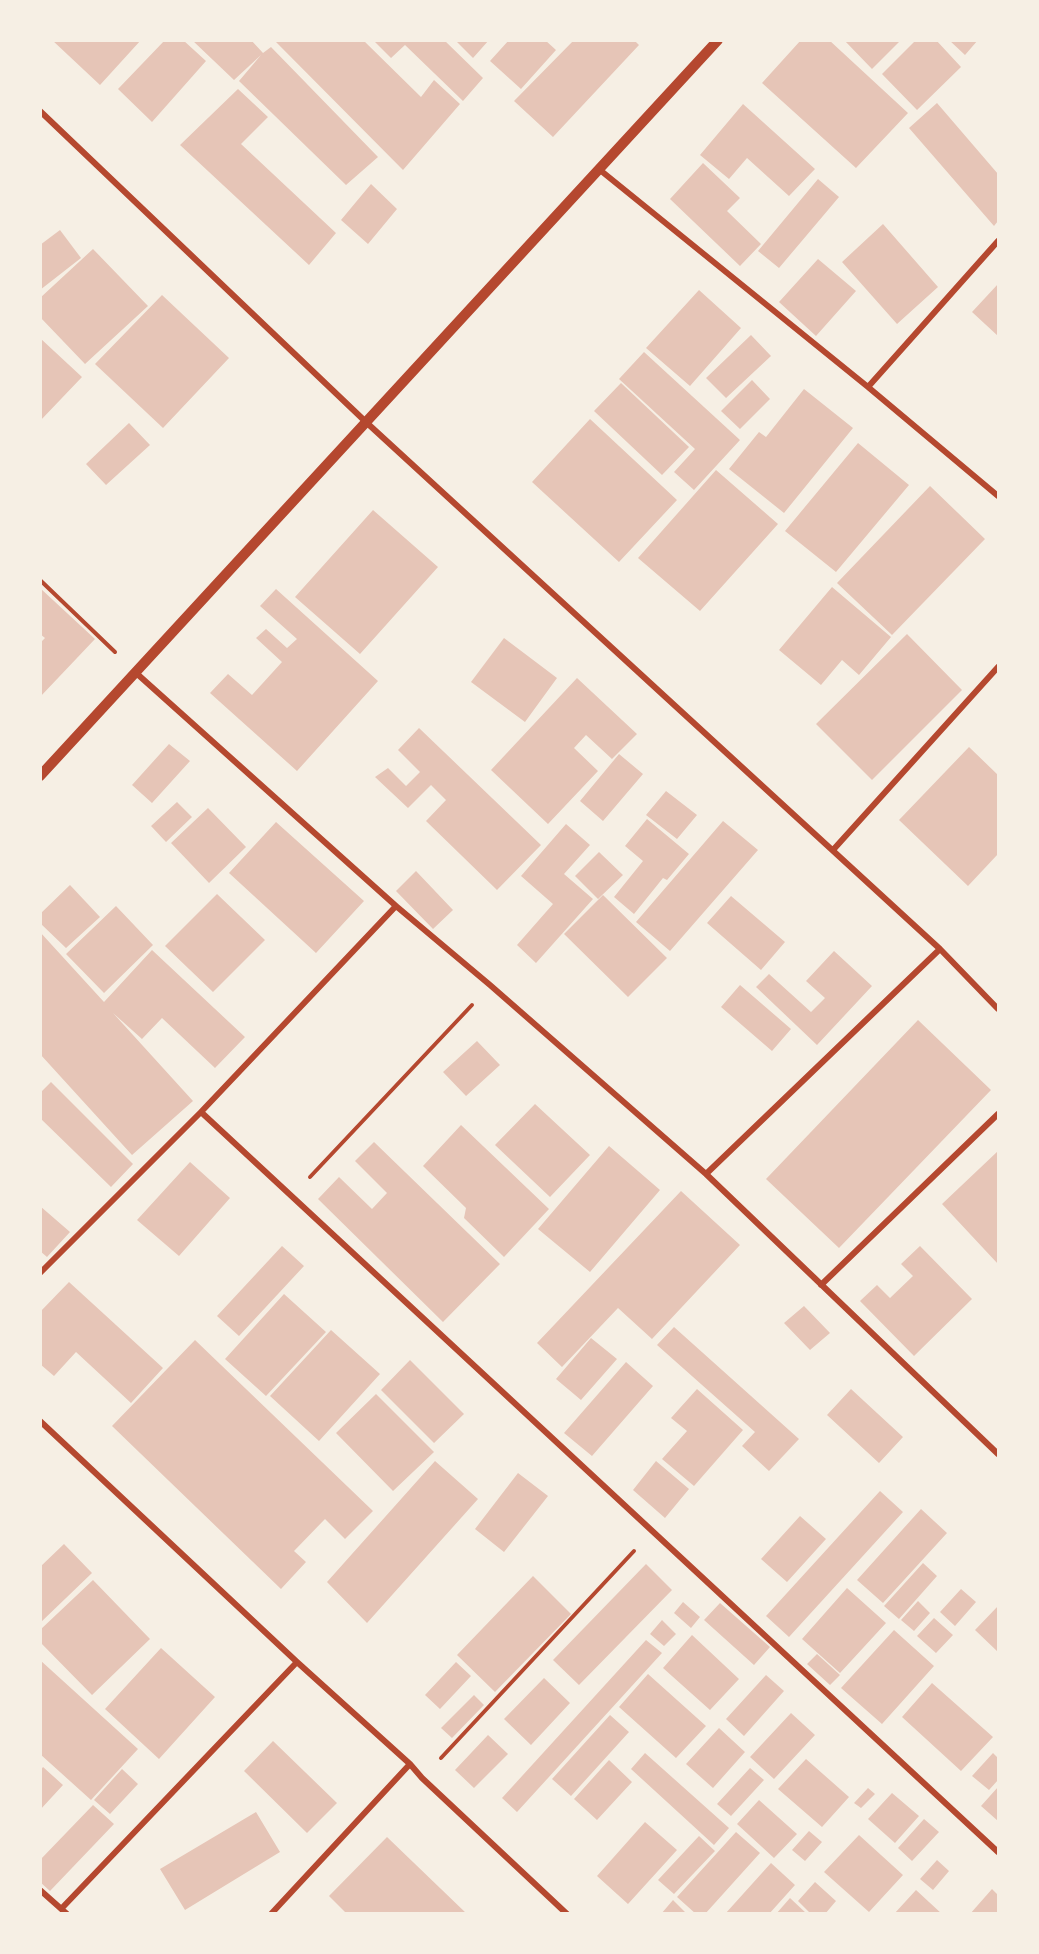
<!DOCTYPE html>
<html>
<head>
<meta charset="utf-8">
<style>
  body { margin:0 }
  #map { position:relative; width:1039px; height:1954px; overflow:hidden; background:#f6efe4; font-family:Signika,sans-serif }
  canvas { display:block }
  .frame { position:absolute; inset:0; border:42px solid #f6efe4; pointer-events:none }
</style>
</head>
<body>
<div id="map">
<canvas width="1039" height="1954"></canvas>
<div class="frame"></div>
</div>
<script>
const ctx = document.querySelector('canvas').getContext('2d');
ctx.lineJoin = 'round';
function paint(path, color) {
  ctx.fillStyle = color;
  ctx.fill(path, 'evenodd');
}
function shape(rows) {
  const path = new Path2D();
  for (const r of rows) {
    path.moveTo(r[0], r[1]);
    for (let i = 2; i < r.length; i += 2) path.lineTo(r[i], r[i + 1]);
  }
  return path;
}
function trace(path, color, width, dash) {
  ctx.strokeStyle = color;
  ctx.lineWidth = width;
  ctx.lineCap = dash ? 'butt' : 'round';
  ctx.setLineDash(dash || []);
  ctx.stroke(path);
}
paint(shape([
  [52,40,141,40,100,85],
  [165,40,183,40,206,61,152,122,118,89],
  [192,40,251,40,263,53,271,47,378,157,346,185,239,81,261,55,234,80],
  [277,40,363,40,421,97,434,80,460,104,403,170,276,42],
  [373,40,444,40,483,78,463,101,405,45,391,58],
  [455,40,489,40,473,58],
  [509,40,545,40,556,50,521,89,490,61],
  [574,40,634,40,639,45,553,137,514,101],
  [801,40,829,40,908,113,856,168,762,83],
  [844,40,901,40,872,69],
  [916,40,936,40,961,67,917,110,882,74],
  [949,40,978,40,965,55],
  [238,89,268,117,241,144,336,233,309,265,180,145],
  [937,103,998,174,998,221,994,226,909,128],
  [743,104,815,169,789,196,747,158,729,179,700,155],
  [703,163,740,198,727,211,761,244,740,266,670,199],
  [818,179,839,197,779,268,758,251],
  [371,184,397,209,368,244,341,220],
  [883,224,938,287,897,324,842,262],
  [60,230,81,258,40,290,40,245],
  [93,249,148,306,85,364,40,317,40,298],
  [818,259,856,291,816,336,779,302],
  [998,284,998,336,972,312],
  [699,290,741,328,690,386,646,348],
  [162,295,229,358,163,428,95,364],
  [751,335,771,356,726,398,706,378],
  [40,338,82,377,40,421],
  [644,352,740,440,694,490,674,472,695,449,619,379],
  [752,380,770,399,740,429,721,411],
  [621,383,689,447,662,475,594,411],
  [804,389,853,428,784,513,729,469,759,432,766,437],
  [590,419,677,500,619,562,532,482],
  [129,423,150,445,106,485,86,464],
  [858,443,909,485,836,572,785,531],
  [716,470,778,524,700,611,638,558],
  [930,486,985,539,892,635,837,583],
  [373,510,438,567,360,654,295,597],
  [832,587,891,637,859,675,842,660,821,685,779,650],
  [40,588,95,639,40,697,40,643,45,638,40,634],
  [276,589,378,681,297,771,210,693,228,674,252,695,282,662,256,638,266,629,287,648,297,639,260,606],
  [907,634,962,690,872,780,816,724],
  [504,638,557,678,525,722,471,682],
  [577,678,637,734,612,759,586,735,574,748,598,771,548,824,491,770],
  [419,728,541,845,497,890,426,821,446,800,431,785,408,808,375,777,388,768,406,786,420,772,398,750],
  [169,744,190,761,152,803,132,785],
  [969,747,998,775,998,854,968,886,899,820],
  [619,754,643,774,603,821,580,801],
  [666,791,697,815,677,839,646,815],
  [177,802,192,817,166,842,151,826],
  [208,808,246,847,209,883,171,843],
  [647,819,689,854,667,880,663,878,634,914,614,897,643,861,625,846],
  [723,821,758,850,670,951,636,922],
  [276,822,364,901,316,953,229,873],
  [566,824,590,845,564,874,593,899,536,963,517,945,553,904,521,876],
  [599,852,623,875,598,899,575,876],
  [416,871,453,910,433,929,396,891],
  [70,885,100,917,66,948,40,923,40,914],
  [217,894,265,940,213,992,165,946],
  [603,895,667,958,628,997,564,934],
  [731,896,785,942,761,970,707,923],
  [116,906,153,945,104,993,66,954],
  [40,932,104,1002,152,950,245,1037,215,1068,162,1018,142,1039,113,1013,193,1101,132,1155,40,1054],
  [834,951,872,986,817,1045,756,987,769,974,811,1012,825,998,806,981],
  [740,985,791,1029,772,1051,721,1007],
  [918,1020,991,1090,839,1248,766,1179],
  [477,1041,500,1065,466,1096,443,1072],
  [51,1082,133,1164,111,1187,40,1118,40,1093],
  [535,1104,590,1155,550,1197,495,1145],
  [461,1125,549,1209,504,1257,464,1218,466,1208,423,1166],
  [374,1142,500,1264,443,1322,318,1199,339,1177,372,1209,387,1193,355,1161],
  [609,1146,660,1190,590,1272,538,1229],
  [998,1151,998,1264,942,1204],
  [190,1162,230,1198,179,1256,137,1220],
  [681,1191,740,1245,652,1339,618,1308,562,1367,537,1343],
  [40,1206,70,1232,47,1257,40,1251],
  [282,1246,304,1266,239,1336,217,1316],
  [920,1246,972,1299,914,1356,860,1301,877,1285,890,1298,913,1276,901,1264],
  [69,1282,163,1368,131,1403,76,1352,54,1376,40,1364,40,1312],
  [284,1294,326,1332,266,1396,225,1359],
  [804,1306,830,1333,810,1350,784,1323],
  [674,1327,799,1439,769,1471,742,1446,755,1432,657,1345],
  [331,1330,380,1374,319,1441,270,1396],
  [591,1338,617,1359,581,1400,556,1379],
  [195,1340,373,1511,345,1539,325,1519,294,1551,306,1562,281,1589,112,1426],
  [410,1360,464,1414,434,1443,381,1390],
  [626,1362,653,1386,592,1456,564,1433],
  [697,1389,743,1430,694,1486,662,1459,687,1431,671,1418],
  [851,1389,903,1437,879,1463,827,1415],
  [376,1394,434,1452,393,1491,336,1433],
  [435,1461,478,1499,367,1623,327,1582],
  [656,1461,689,1489,665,1518,633,1490],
  [518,1473,548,1496,504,1552,475,1529],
  [880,1491,903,1512,789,1637,766,1616],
  [921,1509,947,1533,883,1603,857,1580],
  [800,1516,826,1539,787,1582,761,1559],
  [64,1544,92,1573,40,1623,40,1567],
  [923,1563,937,1576,899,1619,884,1606],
  [646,1564,672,1590,579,1685,553,1660],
  [533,1576,571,1614,495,1692,457,1655],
  [93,1580,150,1639,92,1695,40,1642,40,1630],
  [847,1588,886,1623,840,1673,802,1639],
  [961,1589,976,1602,955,1626,940,1612],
  [918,1601,930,1613,914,1631,901,1620],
  [683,1602,700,1617,691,1628,674,1613],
  [720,1603,770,1647,754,1665,704,1620],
  [998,1606,998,1652,975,1630],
  [934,1618,953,1635,936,1653,917,1636],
  [662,1620,676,1634,664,1646,650,1634],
  [894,1630,934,1666,882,1724,841,1688],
  [692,1635,739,1679,710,1710,663,1668],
  [646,1640,662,1653,517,1812,502,1798],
  [161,1648,215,1697,159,1759,105,1709],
  [817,1654,840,1675,830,1685,807,1664],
  [40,1660,138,1749,91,1800,40,1754],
  [456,1662,471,1676,440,1709,425,1695],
  [648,1674,706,1726,676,1758,619,1707],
  [766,1675,784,1691,744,1736,726,1719],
  [544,1678,570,1703,531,1745,504,1719],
  [932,1683,993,1737,961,1771,902,1717],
  [474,1695,484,1705,452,1738,441,1728],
  [791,1713,815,1735,774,1779,750,1757],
  [610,1715,629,1732,571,1796,552,1779],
  [719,1728,745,1752,713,1788,686,1764],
  [488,1735,508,1754,474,1788,455,1770],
  [273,1741,337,1803,307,1833,244,1771],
  [645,1753,729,1828,714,1845,631,1769],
  [993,1753,998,1758,998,1780,989,1790,972,1776],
  [806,1759,849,1797,822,1827,778,1789],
  [609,1760,632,1782,597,1820,574,1799],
  [43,1767,63,1785,40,1810,40,1771],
  [750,1768,764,1780,731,1816,717,1804],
  [122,1769,138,1784,110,1814,94,1800],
  [998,1787,998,1821,981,1806],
  [868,1788,875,1794,861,1808,854,1803],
  [892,1793,919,1816,895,1843,868,1819],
  [759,1800,797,1834,774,1858,737,1824],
  [93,1805,114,1824,50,1891,40,1882,40,1860],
  [256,1812,280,1852,185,1910,160,1869],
  [924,1819,939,1832,912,1861,898,1848],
  [645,1822,677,1850,628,1904,597,1876],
  [809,1831,822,1842,805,1861,792,1850],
  [736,1832,760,1853,705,1914,696,1914,677,1897],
  [859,1835,903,1875,869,1912,824,1872],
  [699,1836,715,1851,674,1894,658,1880],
  [387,1837,467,1914,347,1914,329,1896],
  [937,1860,949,1871,933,1890,920,1879],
  [771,1863,795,1885,769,1914,725,1914],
  [815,1882,836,1901,825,1914,811,1914,798,1901],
  [992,1889,998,1895,998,1914,970,1914],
  [916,1890,942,1914,894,1914],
  [790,1898,807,1914,776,1914],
  [673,1900,687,1914,661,1914]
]), '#e6c5b7');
trace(shape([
  [40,580,115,652],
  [310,1177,472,1005],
  [441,1758,634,1551]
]), '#b5482f', 4);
trace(shape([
  [40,111,367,423,940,949,998,1009],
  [600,170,868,387],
  [998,241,868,387,998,496],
  [135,672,396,906,490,985,706,1174,998,1454],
  [833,850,998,667],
  [201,1112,998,1852],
  [706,1174,940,949],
  [40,1273,201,1112,396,906],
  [821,1285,998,1114],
  [40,1421,297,1662,410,1764,422,1778,567,1914],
  [40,1890,67,1914],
  [62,1908,297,1662],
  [271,1914,410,1764]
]), '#b5482f', 6);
trace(shape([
  [40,776,718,40]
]), '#b5482f', 10);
</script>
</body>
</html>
